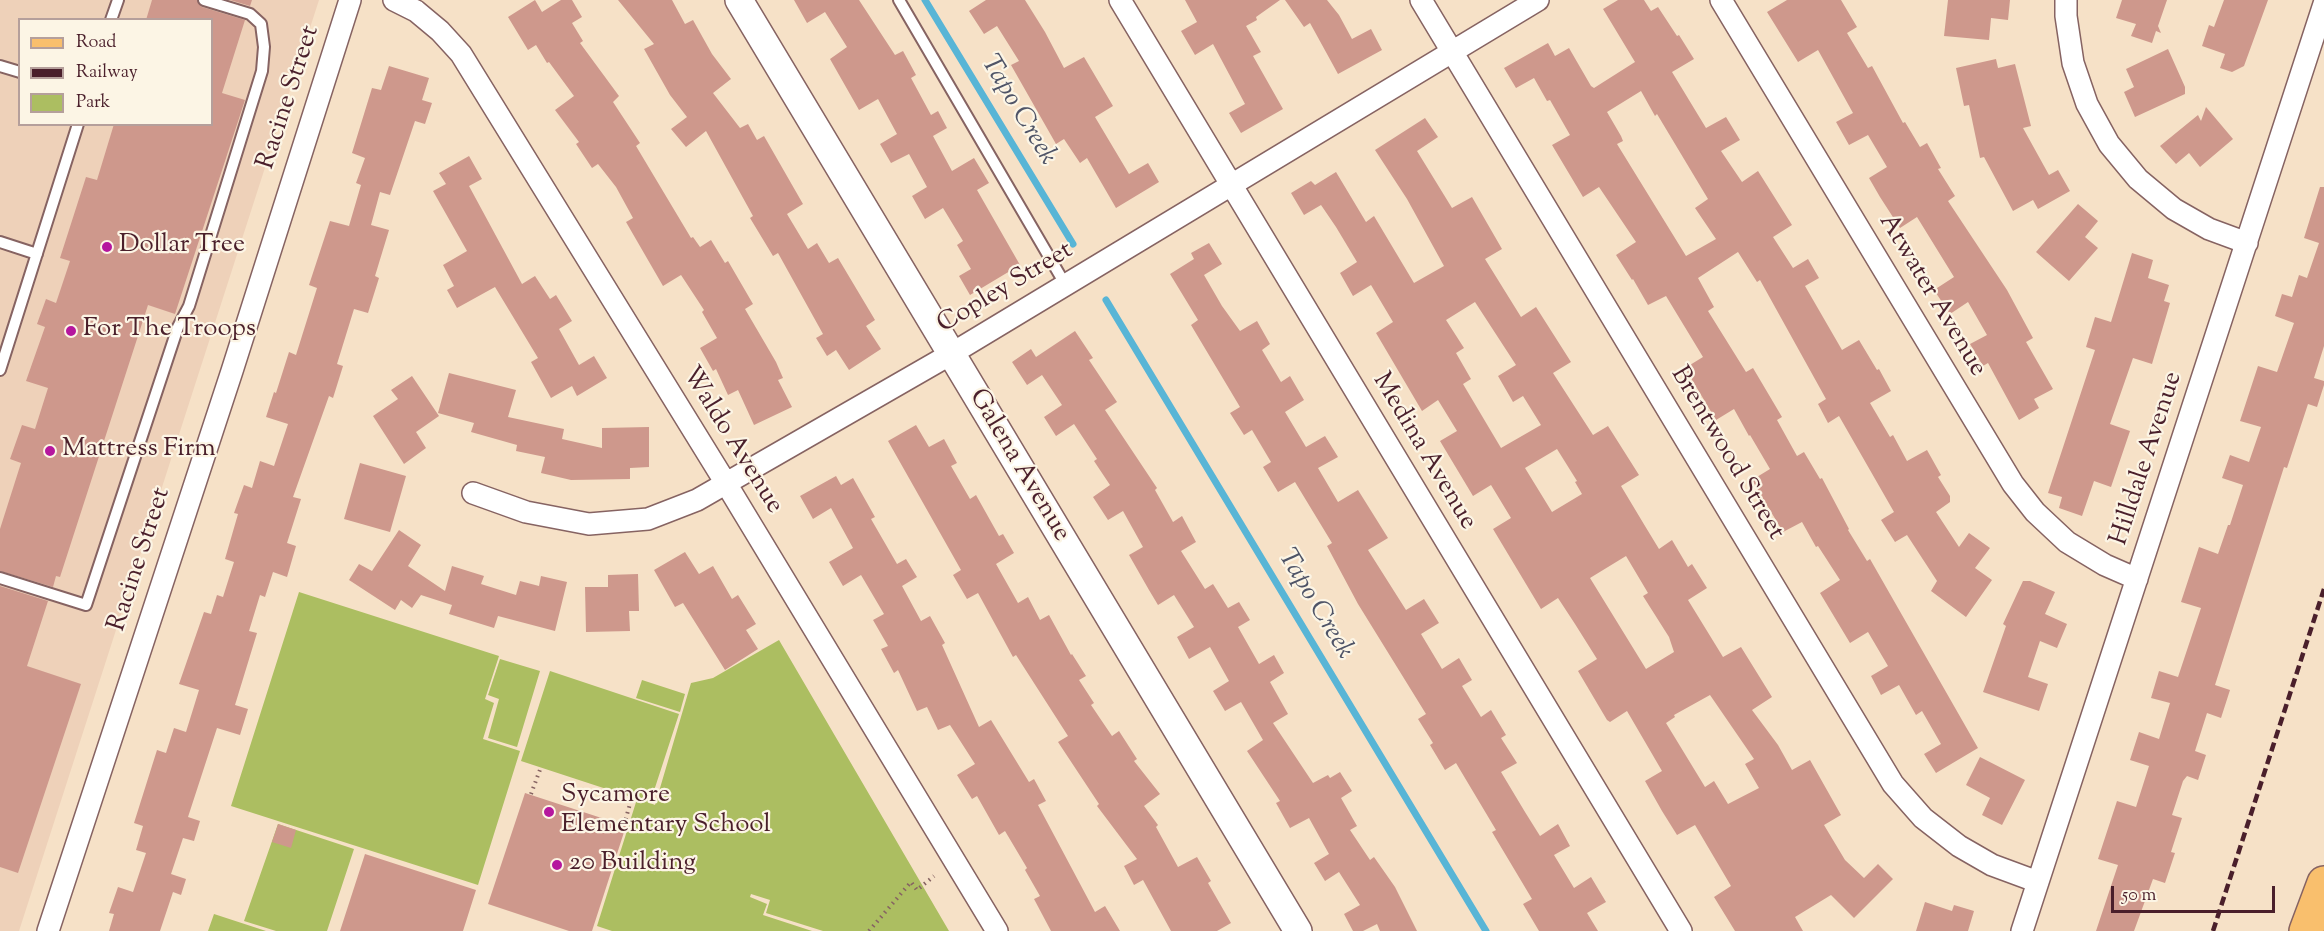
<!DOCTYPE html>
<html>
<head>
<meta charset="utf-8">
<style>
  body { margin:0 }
  #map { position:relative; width:2324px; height:931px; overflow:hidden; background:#f6e1c7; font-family:"Sorts Mill Goudy",serif }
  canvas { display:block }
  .legend { position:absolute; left:18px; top:18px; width:195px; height:108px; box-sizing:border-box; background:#fcf5e5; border:2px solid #b59f9b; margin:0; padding:8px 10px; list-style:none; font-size:18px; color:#4a1f2b }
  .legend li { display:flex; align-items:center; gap:12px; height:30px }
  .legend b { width:30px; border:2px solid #b59f9b }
  .scale { position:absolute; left:2111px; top:886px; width:164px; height:27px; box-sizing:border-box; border:3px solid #4a1f2b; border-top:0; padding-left:8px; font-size:18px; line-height:21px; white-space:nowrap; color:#4a1f2b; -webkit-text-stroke:4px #fcf5e5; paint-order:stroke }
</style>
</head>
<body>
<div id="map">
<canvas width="2324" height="931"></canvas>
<ul class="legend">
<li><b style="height:8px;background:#f9bf6d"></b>Road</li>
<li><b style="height:8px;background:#4a1f2b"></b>Railway</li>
<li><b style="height:16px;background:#acbe61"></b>Park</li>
</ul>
<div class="scale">50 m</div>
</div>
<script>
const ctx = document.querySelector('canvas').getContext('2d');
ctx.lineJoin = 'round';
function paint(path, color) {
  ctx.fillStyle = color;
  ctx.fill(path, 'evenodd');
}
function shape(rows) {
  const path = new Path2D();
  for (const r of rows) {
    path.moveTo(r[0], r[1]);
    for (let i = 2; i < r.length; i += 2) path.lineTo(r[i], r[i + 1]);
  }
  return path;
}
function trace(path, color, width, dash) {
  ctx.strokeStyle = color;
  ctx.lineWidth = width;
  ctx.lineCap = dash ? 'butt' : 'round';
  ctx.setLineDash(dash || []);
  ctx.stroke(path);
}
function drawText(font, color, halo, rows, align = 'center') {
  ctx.font = font + ' "Sorts Mill Goudy",serif';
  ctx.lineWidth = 4.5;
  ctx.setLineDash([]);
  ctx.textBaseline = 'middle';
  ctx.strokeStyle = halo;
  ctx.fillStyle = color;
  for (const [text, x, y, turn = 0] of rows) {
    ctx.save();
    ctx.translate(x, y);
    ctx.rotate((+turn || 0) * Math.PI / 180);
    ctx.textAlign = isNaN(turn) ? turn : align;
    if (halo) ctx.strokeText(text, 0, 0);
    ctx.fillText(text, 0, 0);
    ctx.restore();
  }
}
paint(shape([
  [0,0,319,0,19,931,0,931],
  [20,20,212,20,212,124,20,124]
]), '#eed1b9');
paint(shape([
  [299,592,499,656,485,699,494,703,483,739,520,751,478,885,231,806],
  [779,640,949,931,823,931,766,913,770,900,751,894,750,897,767,904,763,915,812,931,612,931,597,926,637,799,521,761,550,671,679,714,650,803,655,805,691,683,713,678],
  [500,659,540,671,517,747,488,738,499,699,488,695],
  [642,680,685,694,680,712,636,698],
  [278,824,354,849,327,931,276,931,244,921],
  [214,914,266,931,208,931]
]), '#acbe61');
trace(shape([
  [925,0,1073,244],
  [1106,300,1486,931]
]), '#58b5d6', 7);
paint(shape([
  [152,0,197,0,202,7,245,20,222,93,245,100,175,314,148,305,60,577,56,576,53,587,0,571,0,529,21,463,10,459,22,425,35,429,48,388,26,381,45,327,37,324,46,299,56,303,70,261,60,258,86,177,97,180,114,124,212,124,212,20,146,20],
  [230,0,252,0,250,6],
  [535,0,542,12,561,0,572,0,582,17,572,23,583,41,580,43,619,96,613,102,640,143,636,146,691,238,693,237,700,247,711,240,725,263,728,261,753,304,745,309,776,362,783,378,778,380,792,407,754,425,738,390,728,395,716,369,713,371,700,348,717,338,702,312,704,310,681,275,663,286,626,222,633,218,616,187,598,164,592,168,576,144,579,142,555,110,574,96,549,62,547,63,536,45,528,50,508,17],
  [618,0,672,0,685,24,693,20,712,54,731,79,713,93,740,128,748,124,757,140,764,136,803,204,787,214,808,249,817,243,829,263,838,258,875,320,866,326,881,349,849,370,836,350,827,356,816,338,823,334,778,253,773,256,750,218,753,216,706,131,686,147,671,129,687,117,670,95,644,49,654,44],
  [794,0,859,0,895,55,903,51,916,75,911,78,931,115,938,111,947,128,933,136,952,171,974,158,989,183,977,190,1020,265,970,295,959,276,971,269,957,245,963,241,943,208,925,219,912,196,927,187,909,154,891,163,880,144,897,134,878,99,859,110,830,59,847,47,825,12,807,23],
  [986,0,1025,0,1045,32,1064,68,1084,57,1113,106,1095,117,1129,174,1148,163,1159,182,1116,208,1087,158,1080,163,1064,139,1056,144,1011,65,1019,61,997,26,984,34,969,11],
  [1185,0,1280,0,1256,17,1257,20,1246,26,1261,52,1253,56,1283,109,1241,133,1229,113,1245,104,1213,44,1195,55,1181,31,1197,22],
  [1285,0,1327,0,1339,15,1352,39,1371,29,1382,50,1338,74,1310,23,1304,27],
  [1618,0,1644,0,1651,11,1658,7,1677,36,1679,35,1694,59,1672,72,1706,128,1726,117,1740,140,1721,151,1742,182,1758,171,1792,225,1773,237,1793,268,1808,259,1819,278,1805,286,1842,350,1859,340,1877,370,1879,369,1891,391,1870,403,1890,437,1893,435,1907,461,1927,450,1941,475,1938,477,1950,496,1950,502,1936,512,1959,547,1969,533,1990,548,1975,568,1992,580,1966,617,1931,591,1937,581,1907,535,1895,542,1881,520,1894,512,1839,416,1828,423,1818,404,1826,399,1760,280,1757,282,1738,252,1698,278,1714,307,1708,311,1746,372,1753,368,1782,417,1777,420,1797,456,1804,452,1820,479,1822,478,1849,529,1848,530,1867,561,1870,559,1978,748,1936,773,1924,754,1941,744,1922,711,1916,715,1899,685,1881,695,1871,676,1888,666,1868,632,1850,643,1820,593,1840,580,1818,546,1816,547,1802,522,1783,532,1752,480,1770,469,1750,435,1749,436,1734,409,1716,420,1685,368,1703,357,1666,296,1648,305,1633,279,1632,280,1616,255,1636,242,1599,187,1583,197,1552,145,1570,135,1550,100,1547,101,1534,78,1516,88,1504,68,1548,43,1555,56,1569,48,1591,86,1594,88,1635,62,1603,9],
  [1641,91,1655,116,1657,114,1708,199,1695,208,1716,239,1686,256,1617,144,1623,141,1621,136,1607,112],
  [1787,0,1841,0,1857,27,1847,33,1868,68,1872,66,1903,123,1905,122,1920,147,1927,143,1941,168,1938,169,1955,196,1948,201,2007,290,2033,338,2026,342,2053,389,2034,399,2039,408,2019,420,1988,363,1983,366,1970,344,1987,335,1968,302,1950,314,1934,290,1954,277,1917,217,1900,228,1880,197,1869,178,1887,167,1868,135,1849,145,1836,122,1853,113,1818,50,1798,62,1767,12],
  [1948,0,2010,0,2008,20,1991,18,1989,40,1944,36],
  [2122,0,2167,0,2158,26,2161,33,2156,31,2152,43,2131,36,2136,24,2116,18],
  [2224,0,2268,0,2244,66,2232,72,2220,68,2225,54,2202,46,2209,25,2214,27],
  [2168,49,2185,87,2185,94,2135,117,2124,92,2134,87,2126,69],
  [1996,59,1998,68,2015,64,2031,126,2023,128,2049,175,2058,170,2070,191,2038,209,2033,200,2013,211,1984,157,1980,158,1969,105,1964,106,1956,68],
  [389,66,429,78,422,100,432,103,425,124,415,121,390,195,380,192,371,225,389,230,375,276,379,278,368,313,354,309,337,364,343,366,333,398,329,396,293,497,301,499,287,543,296,546,287,577,273,572,265,597,260,595,249,631,257,633,235,705,248,709,240,735,217,728,188,817,200,821,194,841,183,838,171,874,186,879,181,895,173,892,160,931,109,931,114,914,109,913,118,887,133,892,146,853,136,850,143,826,134,823,157,750,166,753,174,728,186,732,199,690,179,684,204,612,211,614,217,595,223,597,234,562,225,559,238,514,234,513,244,485,252,488,260,461,274,466,288,424,266,417,274,392,276,393,289,352,296,355,317,288,309,285,330,221,349,226,361,185,356,183,365,158,352,153,372,88,381,90],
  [2206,107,2233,139,2200,167,2189,153,2176,164,2160,146,2198,115,2201,121],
  [1425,118,1438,137,1417,151,1452,208,1472,197,1502,249,1485,259,1521,317,1536,307,1571,362,1553,373,1593,435,1608,426,1639,475,1621,486,1645,526,1659,549,1672,540,1688,567,1692,564,1707,588,1688,600,1723,657,1741,647,1772,697,1752,710,1778,745,1792,770,1810,760,1841,815,1824,825,1845,860,1864,878,1878,864,1893,879,1854,918,1831,895,1795,917,1803,931,1735,931,1714,897,1731,886,1695,825,1677,835,1662,811,1645,781,1662,771,1627,711,1610,722,1607,720,1578,671,1597,659,1575,624,1558,598,1541,609,1493,529,1511,518,1491,485,1473,496,1440,441,1457,431,1438,400,1422,411,1376,333,1393,322,1371,285,1353,296,1340,273,1357,262,1336,227,1321,205,1304,215,1291,193,1311,181,1315,185,1336,172,1366,222,1374,216,1414,283,1444,266,1407,199,1375,150],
  [1475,302,1516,365,1498,376,1513,402,1523,396,1541,425,1501,448,1463,384,1471,379,1456,353,1464,348,1446,320],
  [1557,449,1577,481,1575,482,1582,494,1552,512,1525,468],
  [1626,556,1648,593,1643,596,1669,637,1674,652,1646,669,1590,578],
  [1710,695,1754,759,1745,764,1759,788,1728,804,1714,781,1705,787,1666,723,1675,717,1674,715],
  [469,156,482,179,469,186,522,284,535,276,550,299,556,295,572,321,559,329,579,365,594,356,607,378,577,396,572,386,551,398,531,362,538,358,495,287,457,308,447,290,454,286,443,265,467,251,433,191,446,184,439,173],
  [2320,187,2324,187,2324,346,2314,378,2324,381,2324,385,2317,407,2308,404,2287,468,2284,467,2215,685,2230,690,2221,718,2207,713,2195,751,2206,755,2198,780,2187,776,2183,781,2172,815,2182,818,2171,852,2175,853,2165,883,2153,879,2134,931,2096,931,2118,865,2098,859,2117,801,2136,807,2149,766,2130,760,2139,732,2159,739,2170,703,2151,698,2159,671,2178,677,2201,608,2181,602,2199,547,2218,554,2228,525,2230,525,2243,485,2222,478,2230,455,2249,462,2261,427,2240,421,2258,366,2277,372,2294,323,2275,316,2282,294,2292,297,2299,275,2307,278,2319,243,2304,238],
  [2078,204,2098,221,2085,237,2098,248,2069,281,2036,252],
  [1209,243,1222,264,1204,275,1222,306,1240,331,1257,321,1270,344,1262,350,1281,382,1290,376,1304,400,1285,412,1306,447,1325,436,1338,457,1318,468,1338,502,1358,490,1388,538,1368,550,1406,610,1424,599,1439,623,1421,634,1442,669,1459,658,1472,680,1462,686,1481,717,1491,710,1506,735,1501,738,1517,763,1501,772,1525,812,1540,836,1558,824,1570,846,1554,855,1574,888,1591,877,1606,902,1587,913,1598,931,1539,931,1523,904,1532,899,1492,832,1496,830,1456,763,1445,770,1430,745,1433,743,1418,719,1426,714,1358,604,1327,546,1332,543,1295,482,1278,492,1263,467,1271,462,1252,430,1244,435,1230,413,1240,407,1191,325,1198,320,1170,274,1194,259,1191,253],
  [2132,253,2153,260,2148,278,2169,285,2164,301,2170,303,2152,364,2133,358,2110,424,2130,431,2111,487,2094,481,2082,516,2059,508,2062,497,2048,493,2095,350,2086,347,2095,317,2111,322],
  [1075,331,1093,358,1089,360,1117,402,1105,410,1157,488,1155,490,1173,522,1182,516,1196,542,1181,551,1205,589,1213,584,1228,608,1239,602,1250,620,1238,627,1259,664,1274,655,1284,673,1270,682,1288,714,1273,723,1313,783,1328,775,1330,778,1340,772,1352,791,1341,798,1357,826,1350,830,1370,860,1374,857,1395,887,1417,931,1380,931,1377,924,1363,931,1353,931,1344,914,1360,905,1339,872,1325,881,1314,863,1329,854,1309,818,1290,828,1276,803,1280,801,1247,751,1263,740,1241,702,1225,711,1213,691,1229,681,1210,647,1189,659,1177,637,1194,627,1174,595,1158,605,1149,590,1129,555,1143,547,1123,511,1108,520,1093,497,1110,485,1094,461,1097,459,1074,424,1056,436,1044,417,1062,405,1042,375,1027,385,1012,362,1031,349,1036,357],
  [449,373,516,390,508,417,564,429,562,439,602,448,602,428,649,427,649,467,630,468,630,479,571,480,541,473,545,457,516,451,517,445,471,432,474,423,438,413],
  [412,376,439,416,416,432,426,448,404,464,373,416,398,399,391,390],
  [916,425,929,447,944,439,957,463,951,466,970,499,976,495,999,536,1003,534,1014,553,996,564,1018,603,1028,597,1040,620,1049,615,1071,655,1072,654,1086,676,1079,680,1094,703,1091,705,1112,736,1119,731,1137,759,1134,761,1160,794,1144,806,1158,825,1156,827,1178,867,1197,857,1211,881,1208,883,1231,923,1217,931,1171,931,1143,880,1134,885,1124,866,1137,859,1097,806,1099,804,1058,742,1068,736,1016,655,1013,657,978,593,967,599,953,575,961,570,888,441],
  [360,463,406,476,390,532,344,519],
  [836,476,841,485,853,478,875,517,871,519,897,564,906,559,917,577,902,586,921,621,930,616,945,643,942,645,979,727,991,720,1029,782,1034,779,1046,801,1038,805,1095,912,1105,906,1120,931,1051,931,1034,899,1040,896,1025,870,1027,868,1005,831,999,835,977,796,972,799,957,775,975,764,950,725,938,730,927,707,917,711,898,670,894,673,881,649,888,646,873,620,884,614,861,575,843,586,829,562,853,548,831,508,813,519,800,496],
  [399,530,421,545,408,566,445,591,452,566,484,576,481,584,516,595,520,581,539,586,541,576,567,582,555,631,498,616,494,628,449,614,452,605,421,595,412,608,401,600,395,610,349,580,359,564,372,571],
  [685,552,699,574,713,566,732,599,738,595,756,624,746,630,758,649,725,670,683,603,675,607,654,570],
  [638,574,639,611,629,611,630,631,586,632,585,587,608,587,608,575],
  [2023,581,2030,581,2055,592,2045,614,2067,624,2057,648,2040,641,2028,677,2048,684,2039,711,1983,692,2006,626,2003,624],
  [0,586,48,601,27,666,81,684,18,873,0,867],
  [1980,757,2025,780,2002,825,1982,815,1990,798,1966,785],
  [525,793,626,826,592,931,569,931,488,904],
  [278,824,296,830,291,848,272,842],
  [365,854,476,890,463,931,340,931],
  [1925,902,1952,911,1954,905,1974,911,1968,931,1916,931]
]), '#ce988c');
const service = shape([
  [899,0,1065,284],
  [111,20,118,0],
  [0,66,20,72],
  [0,242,37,254],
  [0,370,78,124],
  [0,578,86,605,178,327,189,306,262,71,264,47,261,24,250,14,204,0]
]);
const minor = shape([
  [394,0,416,11,440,31,461,54,727,485,997,931],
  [1120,0,1681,931],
  [1421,0,1893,784,1923,818,1959,846,1992,865,2038,882],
  [1721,0,2013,484,2035,512,2067,542,2105,565,2137,579],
  [2066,0,2066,16,2073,63,2087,104,2109,144,2138,179,2174,209,2209,229,2247,243],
  [473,493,526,512,589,524,648,519,697,500,951,354,1538,0],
  [48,931,232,371,350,0],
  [2022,931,2324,4]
]);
const tertiary = shape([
  [739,0,1298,931]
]);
const primary = shape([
  [2306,931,2324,883]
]);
trace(service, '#866362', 14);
trace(minor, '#866362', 24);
trace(tertiary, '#866362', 30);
trace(primary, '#866362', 36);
trace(shape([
  [531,794,541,767],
  [624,825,632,797],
  [869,931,911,882,917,890,934,876]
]), '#866362', 4, [1.5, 4.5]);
trace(service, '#fff', 10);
trace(minor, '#fff', 21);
trace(tertiary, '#fff', 27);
trace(primary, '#f9bf6d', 33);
trace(shape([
  [2213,931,2324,589]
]), '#4a1f2b', 4.5, [9, 4.5]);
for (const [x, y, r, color] of [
  [107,247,6,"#b5179e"],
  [71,331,6,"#b5179e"],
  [50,451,6,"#b5179e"],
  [549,812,6,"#b5179e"],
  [557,865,6,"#b5179e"]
]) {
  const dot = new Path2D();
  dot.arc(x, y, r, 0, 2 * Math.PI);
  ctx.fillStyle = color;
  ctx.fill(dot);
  trace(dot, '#fcf5e5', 2);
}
drawText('26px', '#4a1f2b', '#fcf5e5', [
  ["Racine Street",290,98,-72],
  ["Copley Street",1006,289,-31],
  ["Atwater Avenue",1931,296,59],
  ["Waldo Avenue",731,441,58],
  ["Medina Avenue",1423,452,59],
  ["Brentwood Street",1726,454,59],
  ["Hilldale Avenue",2148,459,-72],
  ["Galena Avenue",1018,466,59],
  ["Racine Street",141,560,-72]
]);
drawText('26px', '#4a1f2b', '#fcf5e5', [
  ["Dollar Tree",119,247],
  ["For The Troops",83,331],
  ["Mattress Firm",62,451],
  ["Sycamore",561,797],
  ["Elementary School",561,827],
  ["20 Building",569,865]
], 'left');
drawText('italic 27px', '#4f5467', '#fcf5e5', [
  ["Tapo Creek",1017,111,59],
  ["Tapo Creek",1314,605,59]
]);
</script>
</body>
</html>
